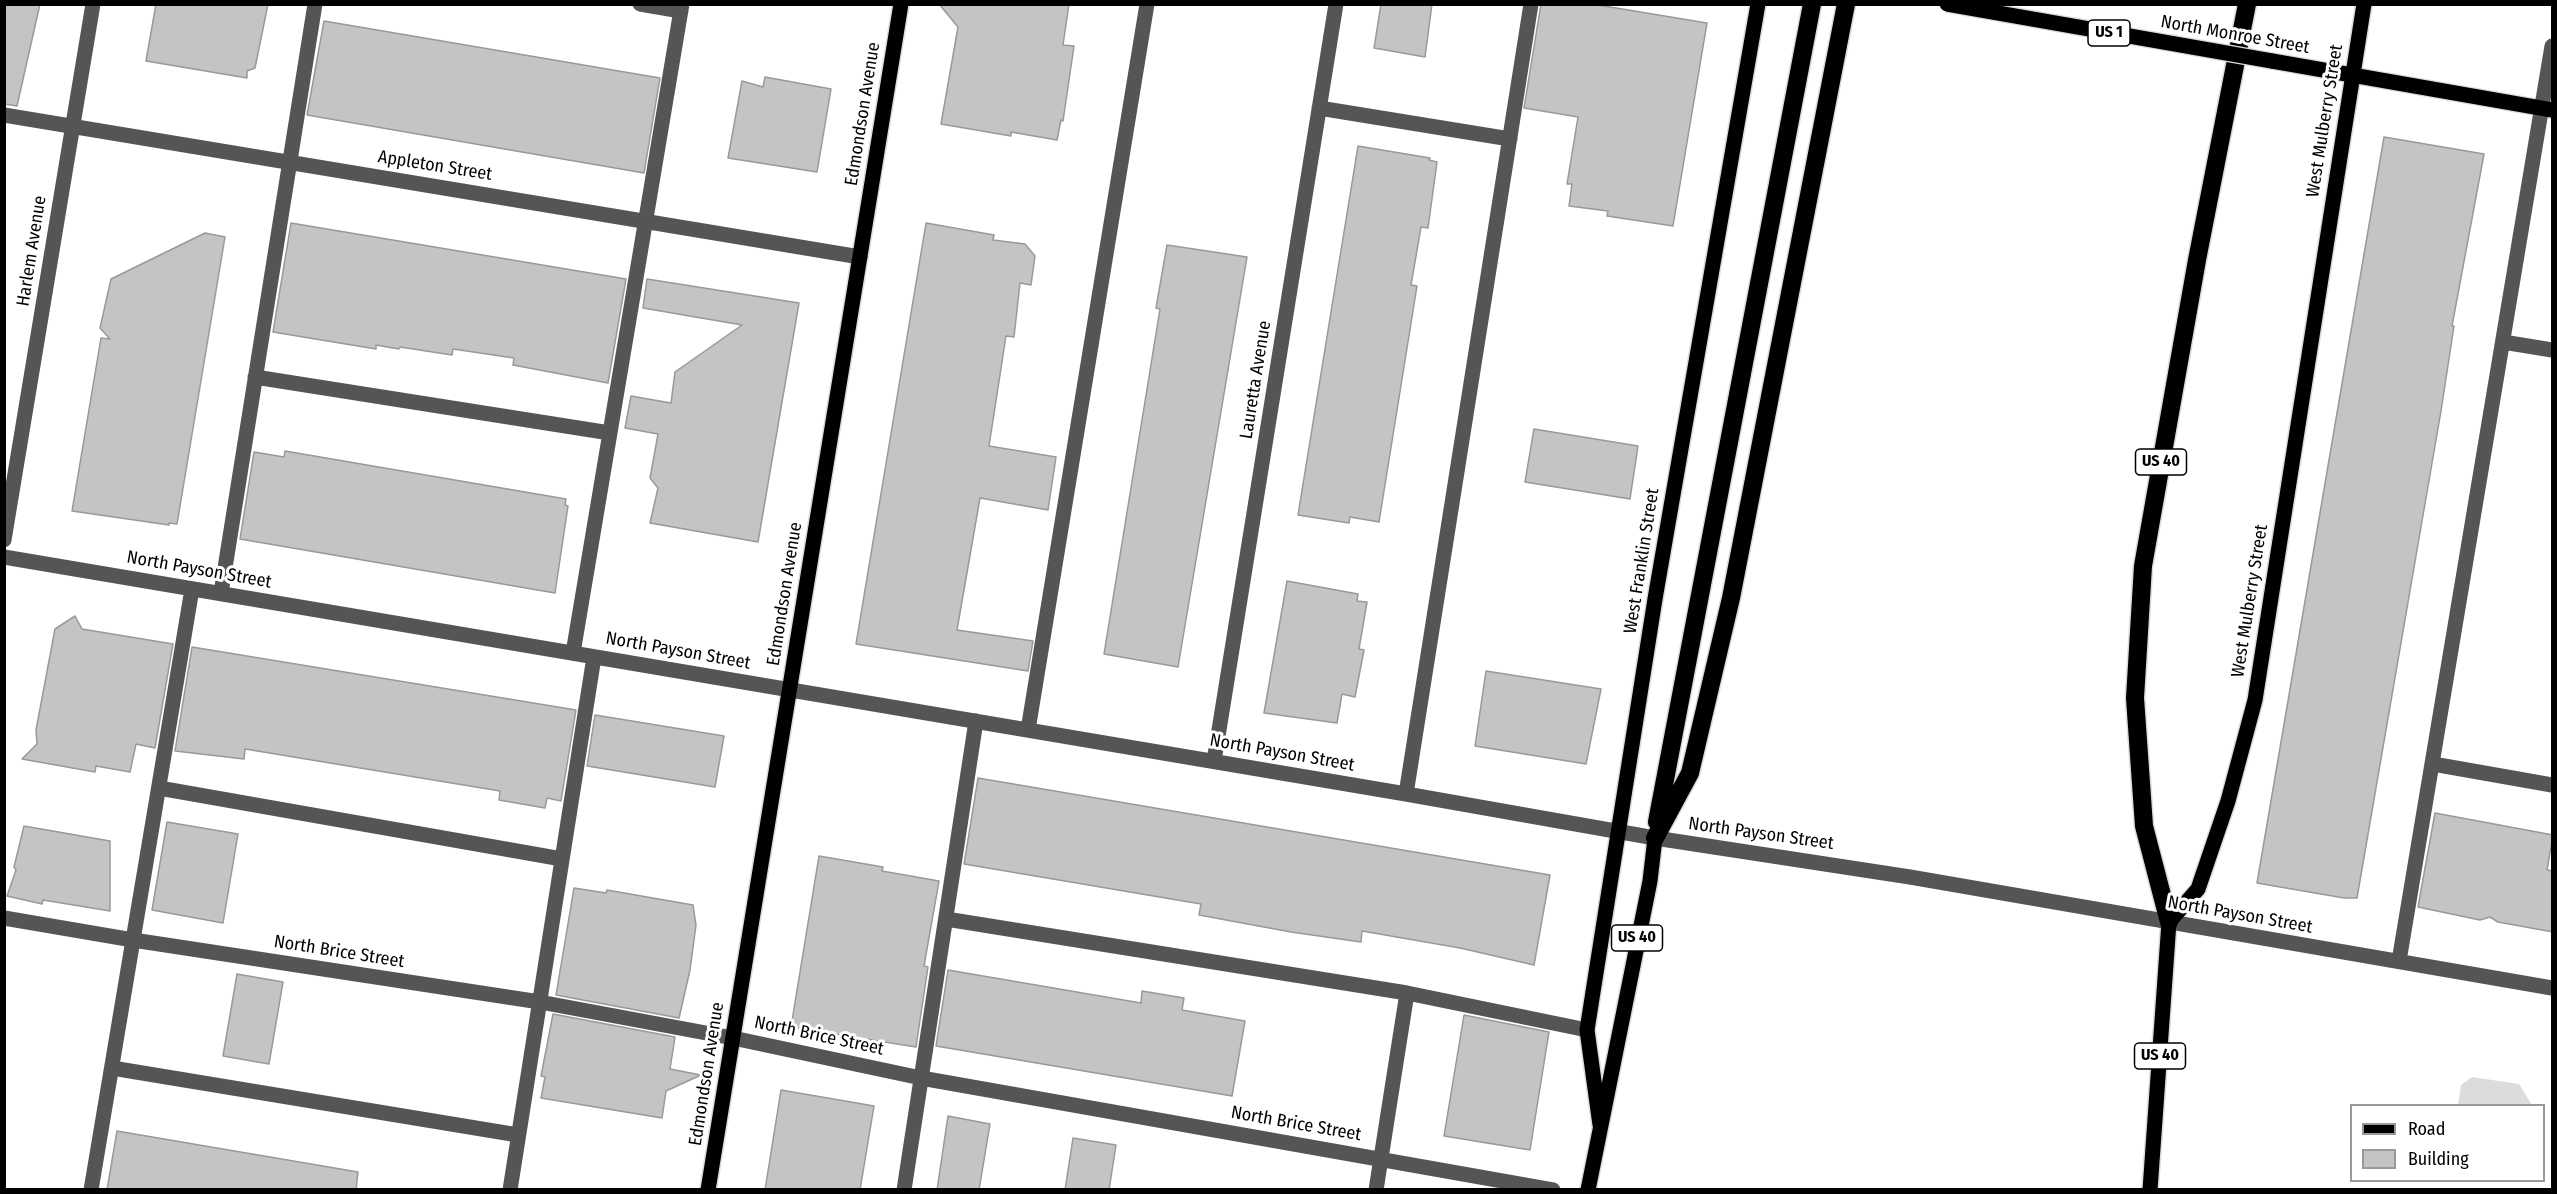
<!DOCTYPE html>
<html>
<head>
<meta charset="utf-8">
<style>
  body { margin:0 }
  #map { position:relative; width:2557px; height:1194px; overflow:hidden; background:#fff; font-family:"Fira Sans Condensed",sans-serif }
  canvas { display:block }
  .frame { position:absolute; inset:0; border:6px solid #000; pointer-events:none }
  .legend { position:absolute; left:2350px; top:1104px; width:195px; height:78px; box-sizing:border-box; background:#fff; border:2px solid #999; margin:0; padding:8px 10px; list-style:none; font-size:18px; color:#000 }
  .legend li { display:flex; align-items:center; gap:12px; height:30px }
  .legend b { width:30px; border:2px solid #999 }
</style>
</head>
<body>
<div id="map">
<canvas width="2557" height="1194"></canvas>
<div class="frame"></div>
<ul class="legend">
<li><b style="height:8px;background:#000"></b>Road</li>
<li><b style="height:16px;background:#c4c4c4"></b>Building</li>
</ul>
</div>
<script>
const ctx = document.querySelector('canvas').getContext('2d');
ctx.lineJoin = 'round';
function paint(path, color) {
  ctx.fillStyle = color;
  ctx.fill(path, 'evenodd');
}
function shape(rows) {
  const path = new Path2D();
  for (const r of rows) {
    path.moveTo(r[0], r[1]);
    for (let i = 2; i < r.length; i += 2) path.lineTo(r[i], r[i + 1]);
  }
  return path;
}
function trace(path, color, width, dash) {
  ctx.strokeStyle = color;
  ctx.lineWidth = width;
  ctx.lineCap = dash ? 'butt' : 'round';
  ctx.setLineDash(dash || []);
  ctx.stroke(path);
}
function drawText(font, color, halo, rows, align = 'center') {
  ctx.font = font + ' "Fira Sans Condensed",sans-serif';
  ctx.lineWidth = 6;
  ctx.setLineDash([]);
  ctx.textBaseline = 'middle';
  ctx.strokeStyle = halo;
  ctx.fillStyle = color;
  for (const [text, x, y, turn = 0] of rows) {
    ctx.save();
    ctx.translate(x, y);
    ctx.rotate((+turn || 0) * Math.PI / 180);
    ctx.textAlign = isNaN(turn) ? turn : align;
    if (halo) ctx.strokeText(text, 0, 0);
    ctx.fillText(text, 0, 0);
    ctx.restore();
  }
}
paint(shape([
  [2472,1077,2519,1084,2532,1105,2458,1105,2461,1085]
]), '#dcdcdc');
const building = shape([
  [4,4,40,4,17,106,4,104,4,4],
  [156,4,268,4,255,68,247,71,247,78,146,61,156,4],
  [939,4,1069,4,1063,45,1074,46,1063,121,1061,120,1057,140,1011,132,1011,136,941,124,958,27,939,4],
  [1381,4,1432,4,1425,57,1374,48,1381,4],
  [1541,4,1592,4,1707,23,1673,226,1607,216,1608,211,1569,206,1572,184,1567,184,1578,117,1524,108,1541,4],
  [324,21,660,78,644,173,307,115,324,21],
  [765,77,831,89,817,172,728,158,742,81,763,87,765,77],
  [2384,137,2484,154,2452,326,2454,326,2441,411,2357,898,2344,898,2257,883,2384,137],
  [1358,146,1430,158,1429,160,1437,162,1428,228,1421,227,1411,285,1417,286,1379,522,1350,517,1349,523,1298,515,1358,146],
  [291,223,626,279,608,383,513,365,514,358,453,349,452,355,400,347,399,349,376,345,376,349,273,332,291,223],
  [926,223,994,235,993,240,1025,244,1035,256,1031,285,1020,283,1014,337,1006,336,989,446,1056,457,1048,510,980,498,957,630,1033,641,1028,671,856,644,926,223],
  [205,233,225,237,177,524,169,523,169,525,72,511,101,338,110,339,100,328,111,279,205,233],
  [1167,245,1247,257,1178,667,1104,654,1160,309,1156,308,1167,245],
  [647,279,799,303,758,542,650,523,658,488,650,478,658,434,625,428,631,396,671,403,675,372,742,325,643,308,647,279],
  [1534,429,1638,446,1630,499,1525,482,1534,429],
  [285,451,566,499,565,505,568,506,555,593,240,539,254,452,284,457,285,451],
  [1287,581,1358,594,1357,601,1367,602,1359,649,1364,650,1355,697,1342,694,1337,723,1264,713,1287,581],
  [75,616,82,629,173,644,155,748,136,744,130,772,96,766,95,772,22,759,37,744,36,730,55,629,75,616],
  [192,647,576,710,561,801,547,798,545,808,499,800,500,791,245,749,244,759,175,751,192,647],
  [1486,671,1601,689,1586,764,1475,746,1486,671],
  [595,715,724,736,715,787,587,766,595,715],
  [978,778,1550,875,1534,965,1460,948,1362,931,1361,942,1291,932,1199,915,1201,904,964,864,978,778],
  [2435,813,2553,835,2547,870,2553,871,2553,932,2498,922,2490,917,2480,920,2418,907,2435,813],
  [167,822,238,834,223,923,152,910,167,822],
  [24,826,110,841,110,911,43,900,42,904,7,896,16,870,14,867,24,826],
  [819,856,883,867,882,871,939,881,924,966,928,967,916,1047,791,1027,819,856],
  [574,888,606,893,607,890,693,905,696,925,690,970,679,1018,556,995,574,888],
  [948,970,1141,1003,1142,991,1184,998,1182,1010,1245,1021,1232,1096,936,1046,948,970],
  [237,974,283,982,269,1064,223,1056,237,974],
  [553,1014,675,1037,670,1069,701,1075,666,1091,662,1118,541,1098,545,1077,541,1076,553,1014],
  [1464,1015,1549,1032,1530,1150,1444,1136,1464,1015],
  [781,1090,874,1106,860,1190,765,1190,781,1090],
  [948,1116,990,1124,979,1190,937,1190,948,1116],
  [117,1131,358,1172,356,1190,107,1190,117,1131],
  [1073,1138,1116,1145,1109,1190,1065,1190,1073,1138]
]);
paint(building, '#c4c4c4');
trace(building, '#999', 1.5);
const major = shape([
  [2272,61,2552,110],
  [1600,1125,1587,1030,1655,599,1758,4],
  [708,1190,901,4],
  [1588,1190,1650,881,1655,838],
  [2150,1190,2169,922,2198,889,2228,801,2255,700,2364,4]
]);
const highway = shape([
  [1657,822,1812,4],
  [1655,838,1690,773,1731,598,1846,4],
  [2169,922,2144,826,2135,698,2143,566,2197,260,2247,4]
]);
trace(major, '#dbdbdb', 18);
trace(highway, '#dbdbdb', 21);
trace(shape([
  [640,4,681,11],
  [1319,108,1510,139],
  [4,115,860,257],
  [2503,342,2552,350],
  [255,377,610,433],
  [4,540,93,4],
  [4,557,1406,794,1655,838,1910,877,2552,988],
  [221,593,315,4],
  [573,653,682,4],
  [1028,730,1147,4],
  [1214,761,1336,4],
  [2433,764,2552,785],
  [159,788,562,859],
  [1406,794,1531,4],
  [4,918,133,940,540,1002,733,1038,921,1078,1553,1190],
  [946,919,1407,993,1587,1030],
  [2399,961,2552,46],
  [112,1068,518,1135],
  [91,1190,192,589],
  [510,1190,594,657],
  [904,1190,976,721],
  [1376,1190,1407,993]
]), '#555', 15);
trace(major, '#000', 15);
trace(highway, '#000', 18);
const majorBridge = shape([
  [1947,4,2272,61]
]);
trace(majorBridge, '#dbdbdb', 18, []);
trace(majorBridge, '#000', 15);
for (const [x, y, w] of [
  [2109,33,42],
  [2161,462,51],
  [1637,938,51],
  [2160,1056,51]
]) {
  const box = new Path2D();
  box.roundRect(x - w / 2, y - 13, w, 26, 4.5);
  ctx.fillStyle = '#fff';
  ctx.fill(box);
  trace(box, '#000', 1.5);
}
drawText('bold 16px', '#000', null, [
  ["US 1",2109,33],
  ["US 40",2161,462],
  ["US 40",1637,938],
  ["US 40",2160,1056]
]);
drawText('18px', '#000', '#fff', [
  ["North Monroe Street",2235,35,10],
  ["Edmondson Avenue",863,114,-81],
  ["West Mulberry Street",2325,121,-81],
  ["Appleton Street",435,166,9],
  ["Harlem Avenue",32,251,-81],
  ["Lauretta Avenue",1256,380,-81],
  ["West Franklin Street",1642,561,-81],
  ["North Payson Street",199,570,10],
  ["Edmondson Avenue",785,594,-81],
  ["West Mulberry Street",2250,601,-81],
  ["North Payson Street",678,651,10],
  ["North Payson Street",1282,753,10],
  ["North Payson Street",1761,834,8],
  ["North Payson Street",2240,915,10],
  ["North Brice Street",339,952,9],
  ["North Brice Street",819,1036,12],
  ["Edmondson Avenue",707,1074,-81],
  ["North Brice Street",1296,1124,10]
]);
</script>
</body>
</html>
